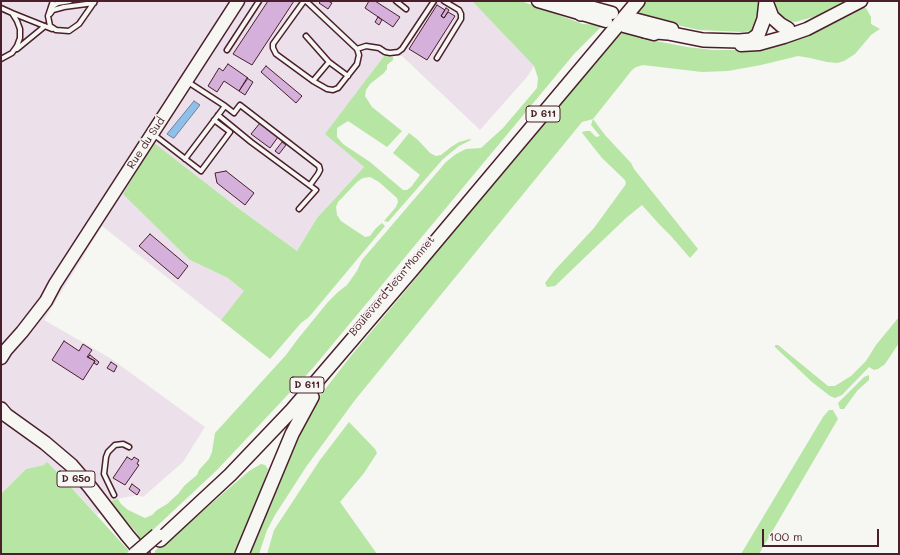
<!DOCTYPE html>
<html>
<head>
<meta charset="utf-8">
<style>
  body { margin:0 }
  #map { position:relative; width:900px; height:555px; overflow:hidden; background:#f6f6f2; font-family:Mali,sans-serif }
  canvas { display:block }
  .frame { position:absolute; inset:0; border:2px solid #4a1f2b; pointer-events:none }
  .scale { position:absolute; left:762px; top:529px; width:117px; height:18px; box-sizing:border-box; border:2px solid #4a1f2b; border-top:0; padding-left:5px; font-size:12px; line-height:14px; white-space:nowrap; color:#4a1f2b; -webkit-text-stroke:3px #f6f6f2; paint-order:stroke }
</style>
</head>
<body>
<div id="map">
<canvas width="900" height="555"></canvas>
<div class="frame"></div>
<div class="scale">100 m</div>
</div>
<script>
const ctx = document.querySelector('canvas').getContext('2d');
ctx.lineJoin = 'round';
function paint(path, color) {
  ctx.fillStyle = color;
  ctx.fill(path, 'evenodd');
}
function shape(rows) {
  const path = new Path2D();
  for (const r of rows) {
    path.moveTo(r[0], r[1]);
    for (let i = 2; i < r.length; i += 2) path.lineTo(r[i], r[i + 1]);
  }
  return path;
}
function trace(path, color, width, dash) {
  ctx.strokeStyle = color;
  ctx.lineWidth = width;
  ctx.lineCap = dash ? 'butt' : 'round';
  ctx.setLineDash(dash || []);
  ctx.stroke(path);
}
function drawText(font, color, halo, rows, align = 'center') {
  ctx.font = font + ' Mali,sans-serif';
  ctx.lineWidth = 3;
  ctx.setLineDash([]);
  ctx.textBaseline = 'middle';
  ctx.strokeStyle = halo;
  ctx.fillStyle = color;
  for (const [text, x, y, turn = 0] of rows) {
    ctx.save();
    ctx.translate(x, y);
    ctx.rotate((+turn || 0) * Math.PI / 180);
    ctx.textAlign = isNaN(turn) ? turn : align;
    if (halo) ctx.strokeText(text, 0, 0);
    ctx.fillText(text, 0, 0);
    ctx.restore();
  }
}
paint(shape([
  [1,1,472,1,534,66,527,77,480,130,402,56,384,56,326,134,364,167,317,218,297,251,238,208,166,153,190,260,228,278,245,291,221,320,102,226,44,320,110,358,205,427,183,462,143,497,137,495,113,500,97,515,59,474,44,465,26,469,1,494]
]), '#ece1eb');
paint(shape([
  [472,1,521,1,583,24,603,25,574,54,312,369,217,470,141,541,136,532,111,503,113,500,118,499,121,504,128,510,145,518,152,515,157,510,167,504,178,494,185,485,197,475,199,470,209,459,212,452,215,433,286,355,297,340,328,302,338,292,347,285,357,271,362,260,446,162,456,154,466,149,481,148,503,128,537,88,538,78,534,66],
  [643,1,762,1,758,25,752,31,743,32,699,30,632,15],
  [771,1,847,1,817,16,795,22,786,20,777,14],
  [864,8,866,8,871,17,871,24,880,29,871,35,855,54,844,61,837,63,827,62,810,58,798,56,761,65,728,71,702,72,643,65,636,67,632,70,593,119,605,135,631,163,634,169,698,249,690,258,671,236,659,224,642,205,626,218,555,286,547,287,545,283,554,271,594,228,626,184,625,180,602,158,583,134,582,132,586,131,590,131,596,137,600,136,591,125,593,119,582,122,355,400,306,467,275,515,267,530,259,554,247,554,300,429,316,401,350,357,417,277,460,221,621,28,656,41,687,47,713,50,745,50,778,46,806,37],
  [384,56,393,57,393,60,387,65,387,69,384,73,370,84,366,90,365,96,372,107,402,131,387,147,348,121,337,128,337,137,343,144,370,162,403,190,407,190,411,187,420,175,393,153,409,133,418,140,430,153,436,156,441,155,451,147,459,142,470,139,471,140,459,146,443,159,388,222,384,221,396,207,398,202,397,198,379,182,370,177,363,178,358,181,338,202,336,207,337,215,341,221,365,237,370,236,376,228,382,223,385,226,309,317,301,323,270,359,221,320,244,291,228,278,190,260,123,194,154,143,238,208,297,251,317,218,364,167,325,134],
  [899,317,899,343,885,364,878,369,874,370,869,367,842,395,835,398,830,396,812,382,775,347,775,345,778,345,828,386,835,386,851,376,866,361,876,345],
  [869,375,869,380,857,391,844,409,840,409,838,403,864,377],
  [829,410,833,410,838,419,759,554,741,554,823,417],
  [349,422,375,449,377,453,364,473,340,502,377,554,267,554,274,530,320,460],
  [47,462,59,474,129,551,126,554,1,554,1,494,26,469,44,465],
  [261,464,265,465,268,469,259,497,236,554,155,554,155,551,163,543,183,528,249,471]
]), '#b6e5a4');
const water = shape([
  [194,101,200,105,174,138,173,138,167,134,194,101]
]);
paint(water, '#8ec0ea');
trace(water, '#73809e', 1);
const building = shape([
  [268,1,294,1,252,65,233,54,268,1],
  [321,1,328,1,332,3,328,9,319,3,321,1],
  [369,1,375,1,400,17,393,27,365,8,369,1],
  [437,5,445,10,441,16,444,18,448,12,455,16,427,60,409,49,437,5],
  [446,8,449,10,444,18,441,16,446,8],
  [378,17,382,20,379,25,375,22,378,17],
  [228,64,248,78,239,91,224,81,217,92,208,86,219,68,223,71,228,64],
  [266,66,302,96,296,103,261,72,266,66],
  [247,78,253,82,245,95,239,91,247,78],
  [260,123,278,137,270,148,251,134,260,123],
  [282,142,286,145,279,154,275,151,282,142],
  [226,171,254,193,245,205,217,183,215,173,226,171],
  [150,234,188,266,178,279,139,246,150,234],
  [64,341,79,351,83,344,92,350,87,357,95,361,83,380,52,360,64,341],
  [90,355,99,362,97,365,94,363,95,361,88,357,90,355],
  [111,362,117,366,114,372,107,368,111,362],
  [127,457,132,460,134,457,139,460,137,464,139,465,125,485,113,478,127,457],
  [132,484,140,490,137,495,129,489,132,484]
]);
paint(building, '#d4b0db');
trace(building, '#4a1f2b', 1);
const lane = shape([
  [53,1,48,16,50,26,56,30,69,31,79,24,95,1],
  [304,1,273,44,273,48,276,54,313,81,327,89,333,90,338,88,357,64,359,55,357,49],
  [306,1,357,49,366,46,379,48,385,52,390,53,398,52,402,49,434,1],
  [396,1,406,9],
  [51,7,58,3,70,1],
  [1,8,12,13,17,21,20,29,20,38,17,46,12,53,1,59],
  [12,13,52,29],
  [50,14,53,10,64,7,94,3],
  [306,36,329,62],
  [17,49,45,26],
  [227,50,259,1],
  [437,58,461,19,461,14,459,10,444,1],
  [313,81,329,62,348,76],
  [225,106,234,113,240,105,319,166,320,170,318,174,310,185],
  [218,115,251,142,316,190,299,209],
  [153,134,201,171,230,132,214,120],
  [185,159,225,106,188,82],
  [114,495,104,474,106,457,108,452,115,445,123,444,129,447]
]);
const secondary = shape([
  [538,1,606,21],
  [568,1,612,13],
  [630,18,672,29],
  [624,26,654,34],
  [741,45,759,44,784,37,807,29,861,1],
  [1,358,6,350,22,332,46,301,55,284,238,1]
]);
const primary = shape([
  [566,1,581,14],
  [767,4,772,17,781,25,788,29],
  [645,31,668,33,703,40,739,41,751,40,758,35,764,19,766,1],
  [1,409,6,415,45,443,71,465,90,487,127,535,143,554],
  [160,540,230,475,292,410,411,271,638,1],
  [242,554,292,434,312,397]
]);
trace(lane, '#4a1f2b', 7);
trace(secondary, '#4a1f2b', 15);
trace(primary, '#4a1f2b', 16);
trace(lane, '#f6f6f2', 4);
trace(secondary, '#f6f6f2', 12);
trace(primary, '#f6f6f2', 13);
const primaryBridge = shape([
  [135,554,157,535]
]);
trace(primaryBridge, '#4a1f2b', 16, []);
trace(primaryBridge, '#f6f6f2', 13);
for (const [x, y, w] of [
  [543,114,34],
  [307,385,34],
  [76,479,38]
]) {
  const box = new Path2D();
  box.roundRect(x - w / 2, y - 8, w, 16, 3);
  ctx.fillStyle = '#f6f6f2';
  ctx.fill(box);
  trace(box, '#4a1f2b', 1);
}
drawText('bold 10px', '#4a1f2b', null, [
  ["D 611",543,114],
  ["D 611",307,385],
  ["D 650",76,479]
]);
drawText('11px', '#4a1f2b', '#f6f6f2', [
  ["Rue du Sud",146,143,-57],
  ["Boulevard Jean Monnet",392,286,-50]
]);
</script>
</body>
</html>
